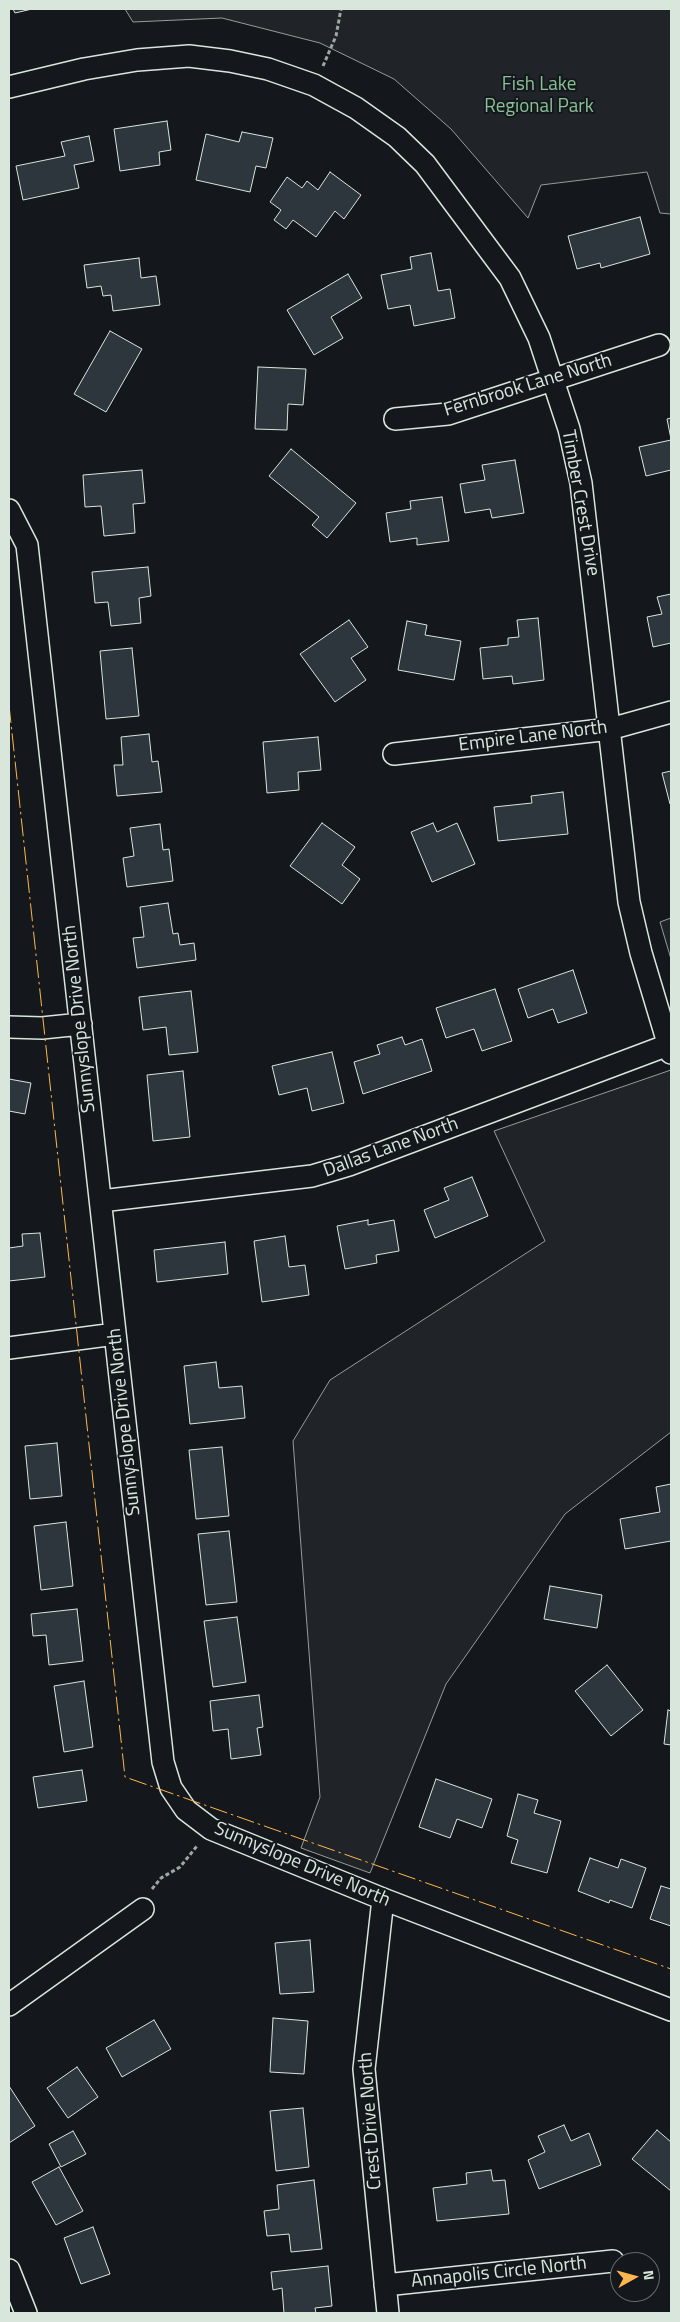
<!DOCTYPE html>
<html>
<head>
<meta charset="utf-8">
<style>
  body { margin:0 }
  #map { position:relative; width:680px; height:2322px; overflow:hidden; background:#14181c; font-family:"Titillium Web",sans-serif }
  canvas { display:block }
  .frame { position:absolute; inset:0; border:10px solid #d8e6dc; pointer-events:none }
  .north { position:absolute; left:610px; top:2252px; width:50px; height:50px; box-sizing:border-box; background:#14181c; border:1px solid #626a69; border-radius:50%; rotate:83deg; font-size:14px; font-weight:700; line-height:20px; text-align:center; color:#d8e6dc }
  .north::after { content:''; display:block; margin:auto; width:18px; height:22px; background:#ffb74d; clip-path:polygon(50% 0,100% 100%,50% 72%,0 100%) }
</style>
</head>
<body>
<div id="map">
<canvas width="680" height="2322"></canvas>
<div class="frame"></div>
<div class="north">N</div>
</div>
<script>
const ctx = document.querySelector('canvas').getContext('2d');
ctx.lineJoin = 'round';
function paint(path, color) {
  ctx.fillStyle = color;
  ctx.fill(path, 'evenodd');
}
function shape(rows) {
  const path = new Path2D();
  for (const r of rows) {
    path.moveTo(r[0], r[1]);
    for (let i = 2; i < r.length; i += 2) path.lineTo(r[i], r[i + 1]);
  }
  return path;
}
function trace(path, color, width, dash) {
  ctx.strokeStyle = color;
  ctx.lineWidth = width;
  ctx.lineCap = dash ? 'butt' : 'round';
  ctx.setLineDash(dash || []);
  ctx.stroke(path);
}
function drawText(font, color, halo, rows, align = 'center') {
  ctx.font = font + ' "Titillium Web",sans-serif';
  ctx.lineWidth = 4;
  ctx.setLineDash([]);
  ctx.textBaseline = 'middle';
  ctx.strokeStyle = halo;
  ctx.fillStyle = color;
  for (const [text, x, y, turn = 0] of rows) {
    ctx.save();
    ctx.translate(x, y);
    ctx.rotate((+turn || 0) * Math.PI / 180);
    ctx.textAlign = isNaN(turn) ? turn : align;
    if (halo) ctx.strokeText(text, 0, 0);
    ctx.fillText(text, 0, 0);
    ctx.restore();
  }
}
const green = shape([
  [125,9,671,9,671,214,660,213,647,172,541,185,528,218,451,129,394,79,320,43,222,18,133,22,125,9],
  [671,918,671,959,660,922,671,918],
  [671,1070,671,1432,565,1514,446,1684,370,1873,301,1848,320,1797,293,1441,330,1380,545,1241,494,1131,671,1070]
]);
paint(green, '#202428');
trace(green, '#939e99', 1);
const building = shape([
  [13,9,32,9,15,13,13,9],
  [167,121,171,150,159,152,160,165,120,171,114,129,167,121],
  [242,132,273,138,266,168,256,166,250,192,196,180,206,134,239,142,242,132],
  [89,136,94,161,74,165,79,188,23,200,16,166,65,156,61,142,89,136],
  [330,172,361,195,344,219,335,211,316,237,293,220,286,229,274,220,281,210,270,202,287,177,302,188,307,181,318,190,330,172],
  [640,217,650,254,601,268,600,263,577,269,568,236,640,217],
  [431,253,438,291,450,289,455,318,414,326,410,305,388,309,381,275,412,269,410,257,431,253],
  [139,258,141,278,156,276,160,305,113,311,111,295,103,296,101,286,87,288,84,265,139,258],
  [348,274,362,298,331,317,343,338,314,355,287,310,348,274],
  [110,331,142,349,106,412,74,394,110,331],
  [258,367,306,369,303,405,288,404,287,430,255,429,258,367],
  [671,418,671,439,667,419,671,418],
  [671,440,671,470,646,476,639,447,671,440],
  [291,449,356,503,327,538,312,525,319,517,269,476,291,449],
  [515,460,524,513,492,518,490,509,465,513,460,484,485,480,482,465,515,460],
  [142,470,145,503,133,504,135,533,104,536,101,506,85,507,83,475,142,470],
  [442,497,449,541,417,545,417,538,390,542,386,513,411,509,410,501,442,497],
  [148,567,151,596,139,598,141,623,111,626,108,602,95,603,92,572,148,567],
  [671,594,671,643,653,647,647,617,662,614,657,597,671,594],
  [538,618,544,680,513,684,512,676,483,679,480,648,508,645,508,638,519,637,517,620,538,618],
  [349,620,368,647,351,658,366,680,335,702,300,654,349,620],
  [407,621,427,625,425,635,461,641,454,680,398,670,407,621],
  [132,648,139,716,106,719,100,651,132,648],
  [149,734,152,762,158,761,162,792,117,796,114,765,123,765,121,737,149,734],
  [318,737,321,770,298,772,299,790,267,793,263,742,318,737],
  [671,771,671,803,670,804,662,773,671,771],
  [563,792,568,834,498,841,494,807,532,803,531,796,563,792],
  [322,823,355,847,342,865,360,879,342,904,290,866,322,823],
  [433,823,437,832,457,823,475,864,432,882,411,832,433,823],
  [160,824,163,850,169,849,173,881,127,887,123,858,134,856,130,828,160,824],
  [168,903,173,934,178,933,180,945,194,943,196,960,137,968,133,938,144,937,140,907,168,903],
  [573,970,587,1013,558,1023,553,1009,528,1018,518,989,573,970],
  [495,989,512,1041,482,1051,474,1029,446,1038,436,1008,495,989],
  [191,991,198,1052,169,1055,166,1027,143,1030,139,997,191,991],
  [402,1037,405,1045,422,1039,432,1071,363,1094,354,1062,380,1054,377,1045,402,1037],
  [332,1052,344,1103,312,1111,307,1088,279,1095,272,1066,332,1052],
  [183,1071,190,1137,153,1141,147,1075,183,1071],
  [9,1079,31,1083,25,1114,9,1111,9,1079],
  [472,1177,488,1216,435,1238,424,1210,449,1200,444,1188,472,1177],
  [368,1220,368,1225,394,1220,399,1251,376,1255,377,1263,345,1269,337,1226,368,1220],
  [40,1233,45,1277,9,1281,9,1248,23,1246,22,1234,40,1233],
  [285,1236,289,1267,305,1265,309,1295,262,1302,254,1241,285,1236],
  [225,1242,228,1274,157,1282,154,1250,225,1242],
  [216,1362,219,1388,242,1386,245,1418,190,1424,184,1366,216,1362],
  [57,1443,62,1496,30,1499,25,1446,57,1443],
  [222,1447,229,1516,196,1519,189,1450,222,1447],
  [671,1484,671,1541,625,1549,620,1519,660,1512,656,1487,671,1484],
  [66,1522,73,1586,41,1590,34,1526,66,1522],
  [229,1531,237,1602,206,1605,198,1534,229,1531],
  [550,1586,602,1595,597,1628,544,1619,550,1586],
  [77,1609,83,1661,49,1665,46,1635,33,1636,31,1614,77,1609],
  [237,1617,246,1682,213,1687,204,1621,237,1617],
  [607,1665,643,1710,611,1736,575,1691,607,1665],
  [84,1681,93,1747,64,1752,54,1686,84,1681],
  [259,1695,263,1727,257,1728,261,1755,231,1759,228,1729,213,1731,210,1701,259,1695],
  [668,1710,671,1711,671,1745,664,1744,668,1710],
  [82,1770,87,1801,38,1808,33,1777,82,1770],
  [436,1779,492,1799,482,1828,457,1819,450,1838,419,1827,436,1779],
  [518,1794,538,1800,534,1813,561,1821,547,1873,511,1863,518,1840,507,1836,518,1794],
  [590,1858,618,1868,621,1859,646,1868,632,1908,610,1900,609,1903,578,1891,590,1858],
  [661,1886,671,1889,671,1926,650,1919,661,1886],
  [310,1940,314,1992,280,1994,275,1943,310,1940],
  [273,2018,308,2021,304,2074,270,2072,273,2018],
  [154,2020,171,2049,122,2077,106,2048,154,2020],
  [77,2067,98,2097,68,2118,47,2088,77,2067],
  [9,2086,35,2126,9,2143,9,2086],
  [303,2108,309,2167,276,2171,270,2111,303,2108],
  [564,2125,571,2141,589,2133,601,2165,539,2189,528,2160,545,2152,538,2136,564,2125],
  [657,2130,671,2142,671,2191,632,2159,657,2130],
  [73,2131,86,2154,61,2167,49,2144,73,2131],
  [59,2167,83,2211,56,2225,32,2182,59,2167],
  [491,2170,493,2181,505,2180,509,2214,437,2221,433,2188,467,2184,466,2173,491,2170],
  [314,2180,322,2249,291,2252,289,2234,267,2236,264,2211,279,2209,277,2185,314,2180],
  [93,2227,110,2274,81,2284,64,2238,93,2227],
  [328,2266,332,2306,315,2308,316,2313,284,2313,282,2288,273,2290,271,2272,328,2266]
]);
paint(building, '#2c363c');
trace(building, '#d8e6dc', 1);
const street = shape([
  [9,87,84,69,137,60,189,56,230,61,268,69,314,85,356,108,397,137,425,164,510,278,539,338,569,429,581,483,629,902,641,953,671,1053],
  [395,419,448,414,659,345],
  [9,510,27,545,163,1762,171,1788,186,1810,211,1829,383,1899,671,2010],
  [394,754,610,729,671,712],
  [9,1027,42,1028,81,1024],
  [101,1201,312,1176,349,1165,668,1045],
  [9,1348,115,1334],
  [383,1899,364,2069,388,2313],
  [9,2005,143,1909],
  [9,2270,26,2313],
  [385,2285,613,2261]
]);
trace(street, '#d8e6dc', 24);
trace(shape([
  [323,66,336,36,341,9],
  [152,1889,161,1878,180,1867,197,1846]
]), '#9da8a2', 3, [4, 2.5]);
trace(street, '#14181c', 21);
trace(shape([
  [9,705,125,1777,671,1969]
]), '#ffb74d', 1, [18, 4, 2.5, 4]);
drawText('19px', '#8ac095', '#14181c', [
  ["Fish Lake",539,85],
  ["Regional Park",539,107]
]);
drawText('19px', '#d8e6dc', '#14181c', [
  ["Fernbrook Lane North",528,386,-17],
  ["Timber Crest Drive",580,503,80],
  ["Empire Lane North",533,737,-7],
  ["Sunnyslope Drive North",80,1019,-96],
  ["Dallas Lane North",391,1148,-20],
  ["Sunnyslope Drive North",125,1422,-96],
  ["Sunnyslope Drive North",302,1865,23],
  ["Crest Drive North",371,2121,-94],
  ["Annapolis Circle North",499,2273,-6]
]);
</script>
</body>
</html>
